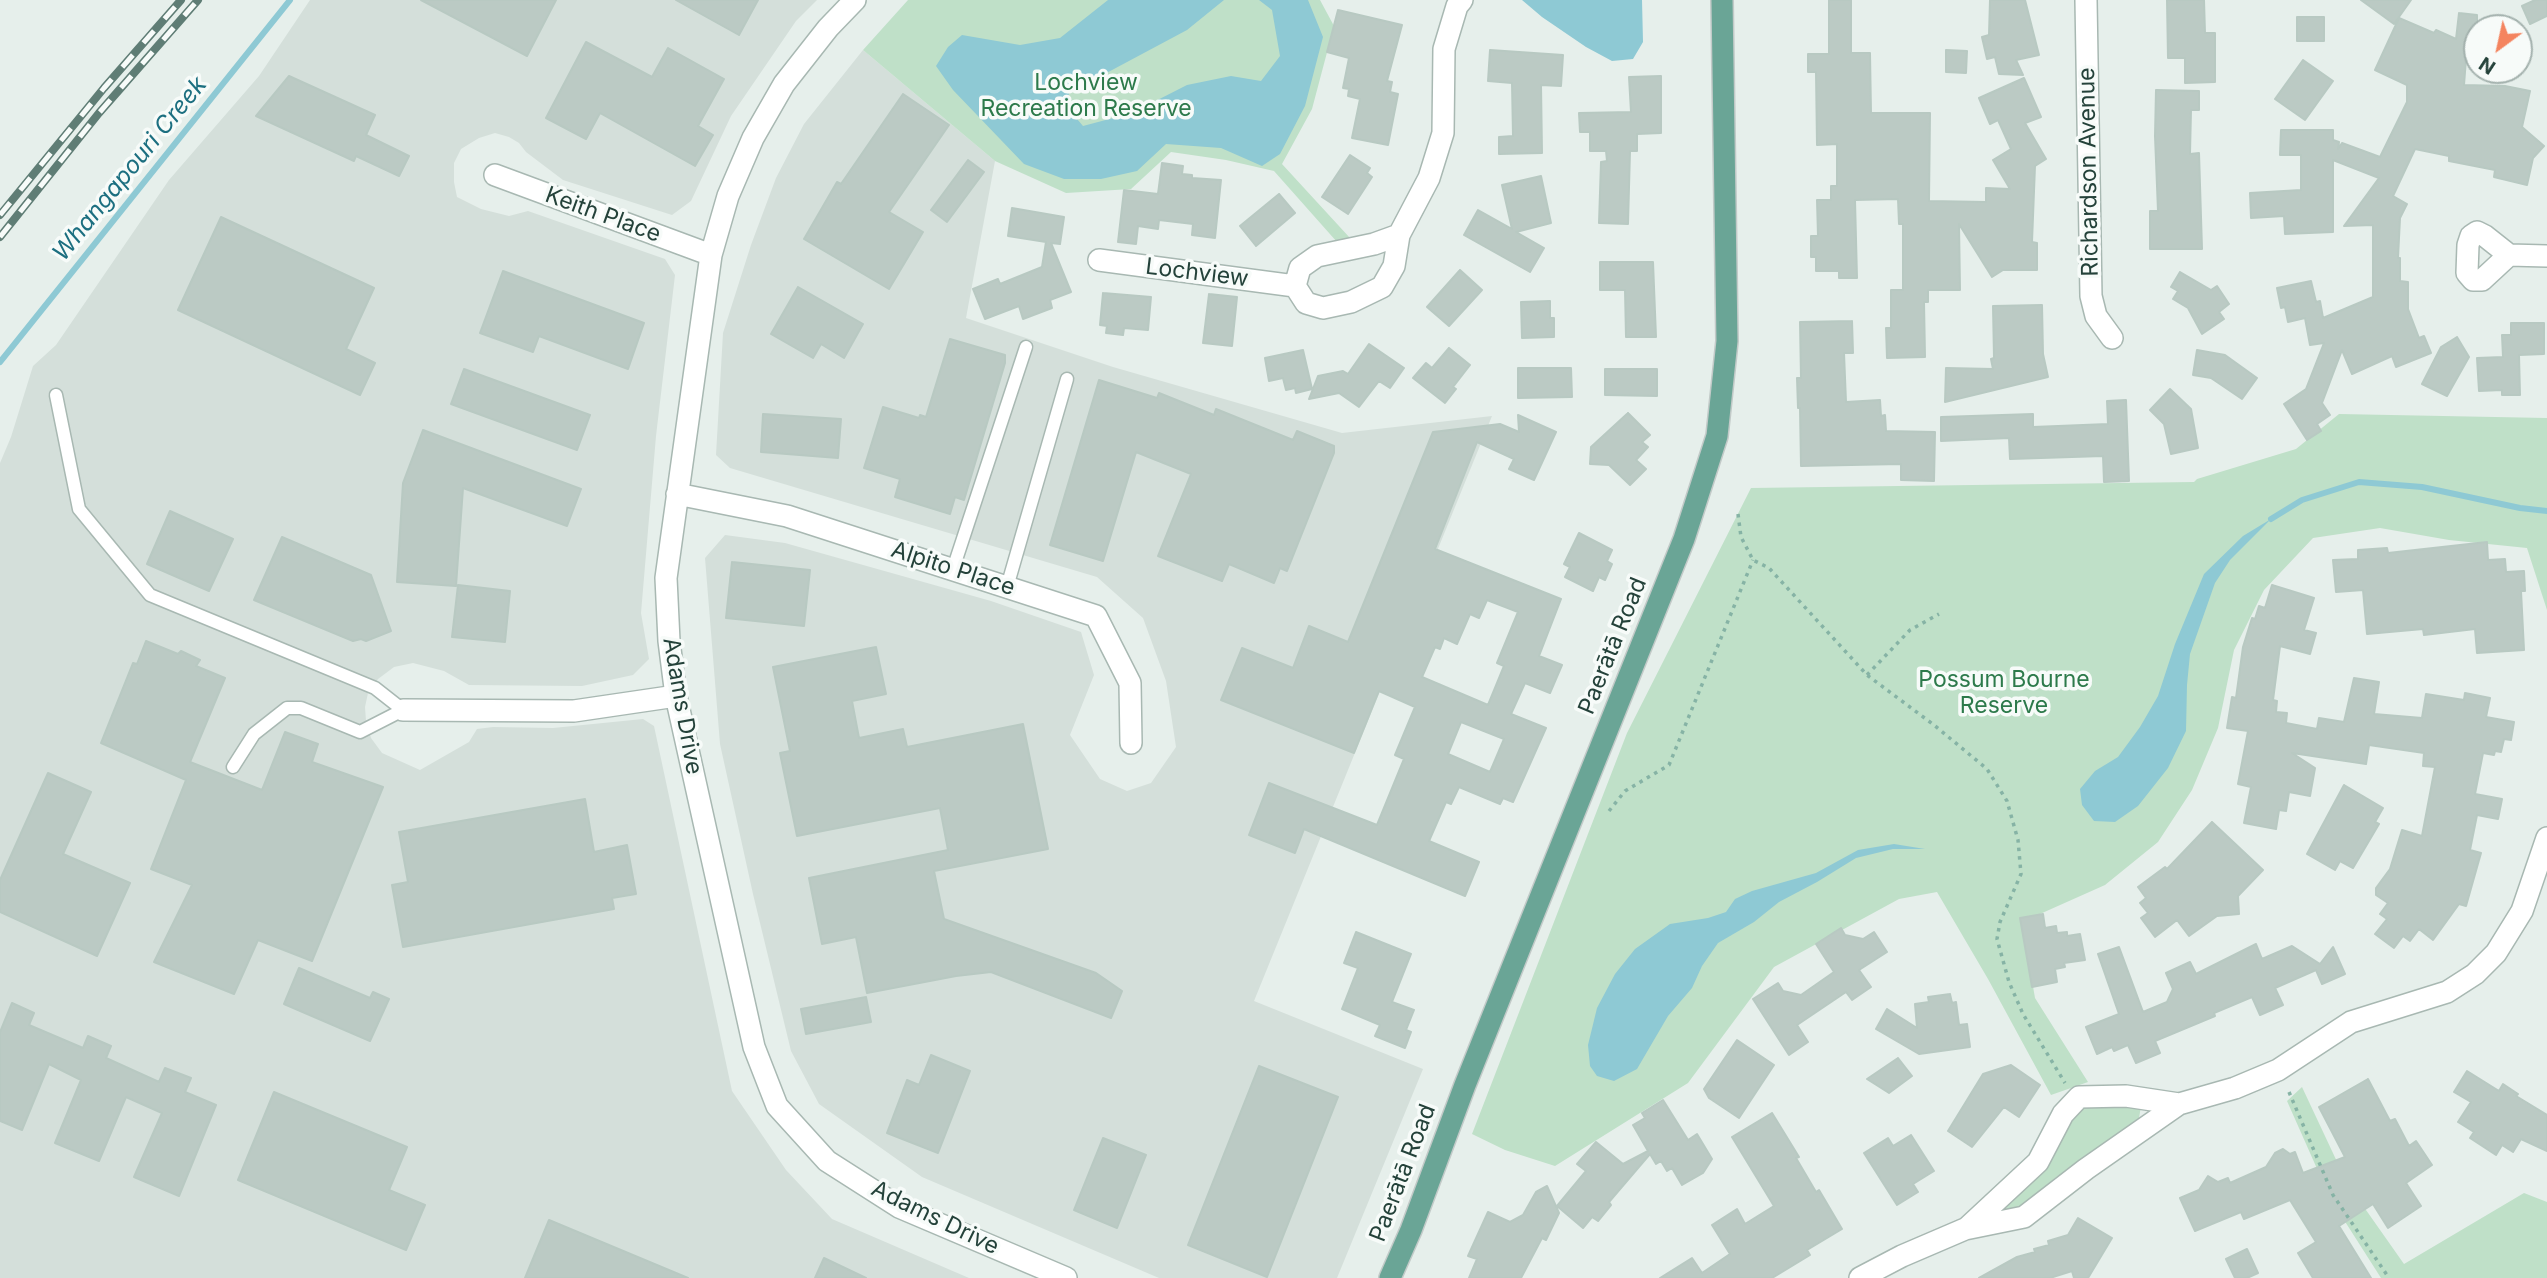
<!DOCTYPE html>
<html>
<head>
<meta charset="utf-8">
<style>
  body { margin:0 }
  #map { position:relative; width:2547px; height:1278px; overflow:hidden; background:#e6efeb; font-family:Inter,sans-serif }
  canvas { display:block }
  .north { position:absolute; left:2463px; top:14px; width:70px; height:70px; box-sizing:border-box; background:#f7fbf9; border:2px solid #a3b1ad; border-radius:50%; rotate:213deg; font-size:19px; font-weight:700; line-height:28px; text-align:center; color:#24423a }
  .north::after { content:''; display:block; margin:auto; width:24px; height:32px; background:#f4845f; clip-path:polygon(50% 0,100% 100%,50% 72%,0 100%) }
</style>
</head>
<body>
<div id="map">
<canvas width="2547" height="1278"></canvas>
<div class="north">N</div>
</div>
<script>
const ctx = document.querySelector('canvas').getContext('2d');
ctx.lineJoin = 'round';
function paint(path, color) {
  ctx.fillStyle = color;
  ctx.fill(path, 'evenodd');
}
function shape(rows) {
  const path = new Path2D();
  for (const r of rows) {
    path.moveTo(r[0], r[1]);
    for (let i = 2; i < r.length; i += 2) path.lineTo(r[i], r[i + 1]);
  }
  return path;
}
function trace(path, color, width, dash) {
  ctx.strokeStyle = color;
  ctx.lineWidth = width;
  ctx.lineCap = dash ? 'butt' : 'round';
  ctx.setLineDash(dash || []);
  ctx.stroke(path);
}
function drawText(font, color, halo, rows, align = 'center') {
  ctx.font = font + ' Inter,sans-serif';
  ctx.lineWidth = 7;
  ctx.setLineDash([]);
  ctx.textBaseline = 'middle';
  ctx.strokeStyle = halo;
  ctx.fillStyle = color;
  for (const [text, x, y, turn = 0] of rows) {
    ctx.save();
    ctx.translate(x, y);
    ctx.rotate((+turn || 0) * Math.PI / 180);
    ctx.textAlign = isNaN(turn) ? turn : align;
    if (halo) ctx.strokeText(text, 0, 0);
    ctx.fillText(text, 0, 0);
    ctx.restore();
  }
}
paint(shape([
  [310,0,817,0,796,21,731,116,691,201,672,215,563,180,526,152,519,143,509,137,495,133,479,138,461,149,454,163,454,182,457,197,481,209,509,216,528,211,665,259,675,275,656,436,641,613,649,659,633,675,582,686,469,685,444,671,413,663,394,667,378,679,368,693,365,707,366,721,371,738,382,753,420,770,469,742,477,729,493,727,553,728,643,719,654,726,732,1091,786,1170,832,1219,969,1278,0,1278,0,463,11,437,33,366,56,345,169,180,259,76],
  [863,50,995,161,966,318,1113,367,1342,433,1492,416,1254,1001,1423,1069,1337,1278,1159,1278,922,1177,819,1104,791,1051,753,894,720,744,705,558,725,535,785,543,991,601,1081,632,1094,675,1070,735,1100,779,1127,791,1151,783,1176,747,1166,681,1143,618,1097,577,730,468,716,455,723,333,751,245,776,178,804,124]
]), '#d4dfda');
paint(shape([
  [908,0,1320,0,1334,26,1312,109,1282,164,1350,238,1337,242,1274,171,1226,160,1171,152,1131,189,1066,193,995,161,863,50],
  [2339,414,2547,418,2547,610,2527,548,2449,540,2380,528,2313,538,2264,590,2234,650,2218,728,2192,790,2158,842,2105,885,2022,922,2035,998,2088,1082,2051,1095,1988,979,1937,892,1899,899,1774,967,1688,1083,1555,1166,1505,1150,1472,1134,1627,733,1751,488,2194,482,2197,479,2296,449],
  [2302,1087,2347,1183,2404,1264,2524,1193,2547,1202,2547,1278,2381,1278,2330,1198,2287,1101],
  [2091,1103,2141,1106,2139,1118,2132,1128,2108,1145,2055,1178,2028,1207,1984,1216,2069,1118]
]), '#bfe0c8');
paint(shape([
  [1108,0,1224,0,1187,30,1069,93,1066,106,1083,126,1132,113,1187,85,1231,76,1261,81,1280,56,1272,10,1259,0,1308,0,1323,37,1305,106,1280,154,1262,166,1221,148,1166,144,1137,171,1101,179,1064,179,1024,164,953,90,936,66,948,47,962,35,1020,45,1060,38],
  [1522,0,1642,0,1643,42,1633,59,1612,61,1586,47,1542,17],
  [2271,519,2230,560,2215,583,2190,654,2187,685,2186,731,2168,768,2138,806,2115,822,2094,821,2082,805,2080,789,2095,771,2118,757,2140,727,2158,696,2175,644,2204,574,2243,536],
  [1894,844,1925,849,1893,849,1856,858,1817,882,1779,902,1754,922,1718,943,1702,966,1692,988,1668,1016,1637,1069,1614,1081,1597,1076,1590,1066,1588,1045,1597,1008,1615,974,1635,949,1670,924,1708,918,1726,912,1735,899,1752,891,1816,873,1858,850]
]), '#8ec9d4');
trace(shape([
  [0,362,290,0],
  [2271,519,2302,500,2359,482,2422,487,2520,508,2547,511]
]), '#8ec9d4', 6);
const building = shape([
  [421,0,556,0,527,56,421,0],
  [676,0,758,0,739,35,676,0],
  [1829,0,1851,0,1851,53,1870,53,1871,113,1930,113,1929,201,1986,202,1986,188,2010,189,1993,160,2011,149,1998,120,1990,124,1979,98,2024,78,2041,117,2025,123,2046,159,2035,166,2032,242,2037,243,2037,270,2003,270,1992,277,1959,224,1960,290,1928,290,1928,302,1924,302,1925,357,1887,358,1886,328,1891,328,1891,290,1903,290,1903,224,1899,224,1898,199,1855,200,1857,278,1839,278,1839,271,1816,271,1816,257,1811,257,1811,236,1818,236,1817,200,1831,200,1831,186,1837,186,1837,144,1817,145,1816,72,1808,72,1808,54,1829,54,1829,0],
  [1990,0,2025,0,2039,55,2016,60,2023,75,1999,74,1995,57,1987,59,1982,37,1989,35,1990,0],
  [2167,0,2204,0,2205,33,2215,33,2215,82,2185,83,2185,58,2168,58,2167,0],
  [2361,0,2411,0,2394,24,2361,0],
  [2535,0,2547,0,2547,16,2530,24,2522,6,2535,0],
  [1338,10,1402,25,1387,81,1392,82,1390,92,1398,94,1388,145,1352,138,1360,99,1348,96,1349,89,1343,88,1349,58,1327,52,1338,10],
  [2459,13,2477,15,2477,47,2467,46,2464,85,2505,86,2530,91,2522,127,2544,146,2533,158,2527,185,2494,177,2495,170,2449,161,2449,156,2415,149,2393,196,2407,204,2400,218,2398,258,2400,258,2400,281,2408,282,2408,309,2419,338,2424,336,2431,353,2396,367,2392,356,2352,374,2342,350,2322,403,2330,415,2317,424,2321,431,2307,440,2284,404,2306,389,2324,343,2310,345,2305,318,2288,322,2285,307,2281,308,2277,288,2311,281,2316,302,2320,301,2323,318,2373,297,2373,225,2344,226,2379,178,2333,160,2333,232,2285,234,2284,216,2251,218,2250,193,2301,190,2301,155,2280,155,2281,130,2333,130,2333,140,2339,142,2338,149,2342,143,2380,157,2407,102,2407,85,2375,70,2399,18,2434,33,2436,30,2456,39,2459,13],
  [2297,17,2324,17,2324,41,2297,41,2297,17],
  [586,42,652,77,668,48,724,79,698,126,713,135,695,166,600,113,586,139,546,118,586,42],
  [1490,50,1563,55,1561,86,1541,85,1542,153,1499,154,1499,137,1513,136,1512,83,1488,81,1490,50],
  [1946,50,1967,51,1966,73,1946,72,1946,50],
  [2303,60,2333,81,2305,120,2275,99,2303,60],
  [289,76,375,115,366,135,409,156,399,176,356,156,354,161,256,116,289,76],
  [1661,76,1661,133,1637,134,1637,151,1630,151,1628,224,1599,223,1601,162,1607,161,1606,151,1590,151,1590,132,1580,132,1579,113,1631,112,1629,77,1661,76],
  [2156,90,2199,91,2199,110,2191,110,2190,154,2199,153,2202,249,2150,249,2150,211,2158,211,2155,136,2156,90],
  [903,94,949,125,889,212,923,232,889,289,804,239,837,182,841,184,903,94],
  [1350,155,1370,168,1367,173,1372,177,1348,214,1322,197,1350,155],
  [968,160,984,172,947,222,931,210,968,160],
  [1162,163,1183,166,1182,174,1192,175,1192,178,1221,180,1215,238,1192,235,1193,224,1159,220,1158,229,1138,226,1136,244,1118,242,1124,190,1158,194,1162,163],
  [1541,176,1551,223,1516,232,1544,248,1530,272,1464,235,1478,210,1512,229,1502,185,1541,176],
  [1279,194,1295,213,1256,246,1240,226,1279,194],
  [1012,208,1064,217,1060,244,1051,243,1071,292,1050,300,1052,308,1023,319,1019,306,985,319,973,289,998,279,1000,284,1042,267,1046,242,1008,236,1012,208],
  [221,217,374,288,346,349,375,363,360,395,178,310,221,217],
  [1600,262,1653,262,1656,337,1626,337,1625,290,1600,290,1600,262],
  [1460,270,1482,290,1449,326,1427,307,1460,270],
  [503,271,644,323,628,369,539,336,533,352,480,333,503,271],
  [2180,272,2211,290,2217,286,2229,304,2219,312,2224,319,2202,334,2188,308,2173,299,2178,291,2171,287,2180,272],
  [798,287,863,324,844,358,821,344,813,358,771,334,798,287],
  [1103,293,1151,297,1148,330,1124,328,1123,335,1106,333,1107,326,1100,325,1103,293],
  [1209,294,1237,297,1232,346,1203,343,1209,294],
  [1550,301,1550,318,1554,318,1554,337,1522,338,1521,302,1550,301],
  [2042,305,2043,354,2048,377,1945,402,1946,368,1993,369,1991,359,1994,358,1993,306,2042,305],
  [1852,321,1853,353,1844,353,1846,402,1880,400,1881,416,1885,415,1886,431,1935,432,1934,481,1901,480,1901,464,1801,466,1800,408,1798,408,1797,378,1801,378,1800,322,1852,321],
  [2511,323,2544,323,2544,354,2519,355,2520,395,2502,395,2502,390,2479,391,2477,358,2503,357,2502,335,2511,335,2511,323],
  [2457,337,2469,357,2447,396,2422,384,2441,347,2457,337],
  [950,339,1005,355,1005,363,964,500,955,497,950,514,895,497,900,479,864,468,883,407,919,418,920,415,926,417,950,339],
  [1369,344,1404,368,1390,388,1379,381,1359,407,1339,393,1309,399,1318,376,1343,371,1348,374,1369,344],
  [1449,348,1470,365,1453,387,1456,389,1445,403,1413,378,1426,363,1432,368,1449,348],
  [1303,350,1312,389,1296,393,1295,388,1286,390,1283,378,1269,381,1265,358,1303,350],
  [2197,350,2225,355,2257,378,2242,399,2211,378,2193,375,2197,350],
  [1518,368,1571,368,1572,397,1518,398,1518,368],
  [464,369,590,415,577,450,451,404,464,369],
  [1605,369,1657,369,1657,396,1605,395,1605,369],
  [1099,380,1157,398,1159,393,1214,415,1216,409,1293,440,1297,431,1334,446,1334,453,1287,571,1280,568,1274,583,1229,564,1222,581,1158,556,1191,474,1136,452,1103,561,1050,545,1099,380],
  [2170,389,2191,409,2198,448,2171,454,2164,424,2150,410,2170,389],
  [2126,400,2129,481,2104,482,2103,456,2010,459,2009,438,1941,441,1941,417,2033,414,2033,427,2108,424,2107,401,2126,400],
  [1628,413,1650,435,1642,442,1648,447,1636,460,1646,469,1630,485,1609,465,1590,464,1591,447,1628,413],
  [763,414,841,419,838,458,761,452,763,414],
  [1518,415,1556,432,1534,480,1509,469,1514,459,1477,442,1435,549,1561,599,1539,656,1562,665,1550,693,1525,683,1511,714,1546,728,1513,802,1503,798,1500,804,1459,787,1451,804,1446,802,1429,841,1479,862,1465,896,1304,829,1295,853,1249,835,1269,783,1377,825,1404,759,1395,755,1415,707,1379,691,1354,753,1221,700,1242,648,1293,668,1309,626,1348,642,1433,432,1500,424,1519,432,1518,415],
  [1487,600,1518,612,1497,663,1504,666,1488,705,1422,677,1435,647,1440,649,1444,638,1457,644,1470,614,1479,618,1487,600],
  [1461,722,1504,739,1490,772,1448,754,1461,722],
  [423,430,581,489,567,526,463,488,456,586,397,582,403,483,423,430],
  [170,511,233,539,209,591,147,564,170,511],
  [1579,533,1612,550,1607,561,1612,564,1605,580,1599,577,1593,591,1565,577,1570,567,1564,564,1579,533],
  [282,537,371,575,391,631,366,641,361,639,353,641,254,600,282,537],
  [2487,542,2488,560,2505,559,2506,572,2524,571,2525,591,2521,591,2524,650,2477,653,2475,629,2424,635,2423,629,2367,634,2363,590,2336,592,2333,560,2358,559,2358,550,2387,548,2388,553,2487,542],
  [732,562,810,570,804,626,726,618,732,562],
  [458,585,510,591,505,642,452,637,458,585],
  [2272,585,2314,598,2304,630,2316,633,2310,654,2280,646,2273,700,2277,701,2276,712,2287,713,2286,723,2317,729,2319,718,2344,722,2354,678,2379,682,2374,714,2422,718,2426,694,2464,700,2465,693,2490,698,2486,717,2514,722,2511,740,2504,739,2501,752,2495,751,2494,755,2483,753,2475,794,2502,799,2498,819,2477,815,2470,850,2481,853,2466,906,2459,904,2433,940,2419,929,2410,941,2403,936,2394,948,2375,934,2387,919,2380,914,2388,903,2376,895,2376,888,2390,869,2402,830,2422,836,2435,767,2423,766,2424,753,2369,745,2366,764,2292,753,2315,768,2310,796,2289,792,2286,811,2279,810,2276,829,2244,823,2251,787,2238,784,2248,731,2227,728,2232,697,2236,698,2243,647,2252,618,2255,619,2259,606,2265,608,2272,585],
  [146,641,178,654,181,651,200,660,196,666,225,678,190,762,262,790,285,732,318,744,312,762,383,787,312,961,258,940,234,994,154,962,192,885,151,869,186,780,101,743,133,663,137,664,146,641],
  [876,647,886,694,852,701,859,738,903,729,907,747,1023,724,1048,849,934,871,944,919,1096,973,1122,991,1111,1018,991,972,956,976,867,993,856,937,822,944,809,878,948,850,940,808,797,836,780,753,790,751,773,667,876,647],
  [48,773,91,792,63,854,130,883,97,956,0,912,0,880,48,773],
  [2344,785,2383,808,2375,822,2379,824,2353,868,2340,861,2335,870,2307,854,2344,785],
  [585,799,594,852,627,845,636,894,612,898,614,909,403,947,392,885,408,882,399,832,585,799],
  [2212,822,2263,870,2238,896,2239,914,2217,916,2189,936,2177,920,2155,937,2141,918,2148,913,2140,903,2146,898,2138,887,2165,867,2167,869,2212,822],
  [2043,914,2045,928,2056,926,2057,933,2067,932,2067,936,2080,934,2085,960,2064,963,2065,967,2055,969,2057,982,2032,987,2020,918,2043,914],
  [1841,928,1845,935,1863,939,1874,932,1887,952,1859,970,1871,987,1852,1000,1846,992,1797,1025,1808,1042,1789,1055,1753,999,1778,983,1783,991,1801,995,1834,972,1816,944,1841,928],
  [1356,932,1411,954,1392,1002,1414,1010,1406,1030,1411,1032,1405,1048,1375,1036,1380,1025,1342,1009,1358,968,1344,963,1356,932],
  [2256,944,2262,959,2292,946,2320,964,2333,947,2345,974,2322,984,2316,970,2275,988,2283,1005,2260,1015,2252,997,2214,1013,2215,1016,2155,1041,2160,1053,2136,1063,2128,1045,2114,1051,2112,1047,2097,1054,2086,1027,2119,1014,2098,954,2119,947,2143,1012,2167,1002,2173,989,2166,973,2190,962,2196,974,2256,944],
  [299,968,370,998,373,992,389,999,370,1041,284,1004,299,968],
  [1950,994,1952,1003,1956,1002,1959,1025,1967,1024,1970,1047,1919,1054,1876,1029,1887,1009,1917,1028,1915,1004,1929,1002,1928,997,1950,994],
  [866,997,871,1022,806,1034,801,1009,866,997],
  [12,1003,34,1013,29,1025,83,1048,88,1036,111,1046,106,1058,159,1082,165,1068,191,1078,185,1092,216,1105,179,1196,134,1177,162,1113,126,1097,99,1161,55,1143,81,1080,49,1064,22,1130,0,1121,0,1032,12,1003],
  [1737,1040,1774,1065,1739,1118,1709,1098,1704,1089,1737,1040],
  [931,1055,970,1071,938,1153,887,1133,907,1080,919,1085,931,1055],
  [1898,1058,1912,1076,1889,1093,1867,1079,1898,1058],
  [2011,1065,2040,1085,2019,1117,2004,1107,1972,1147,1948,1131,1983,1074,2011,1065],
  [1259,1066,1338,1097,1267,1277,1188,1245,1259,1066],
  [2467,1071,2499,1091,2503,1084,2518,1094,2516,1096,2547,1115,2547,1151,2521,1139,2513,1152,2502,1145,2496,1155,2470,1138,2474,1132,2458,1122,2471,1102,2454,1092,2467,1071],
  [2368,1079,2390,1121,2395,1119,2409,1146,2416,1141,2432,1165,2406,1183,2421,1206,2388,1228,2373,1204,2339,1226,2371,1278,2313,1278,2298,1253,2316,1242,2290,1200,2244,1219,2241,1212,2195,1231,2180,1198,2199,1190,2208,1176,2218,1182,2228,1178,2230,1183,2266,1167,2275,1153,2283,1149,2290,1154,2295,1152,2303,1173,2345,1157,2319,1107,2368,1079],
  [274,1092,407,1147,389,1190,425,1205,406,1250,238,1180,274,1092],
  [1663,1100,1688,1140,1697,1134,1712,1159,1703,1173,1682,1185,1672,1168,1667,1171,1661,1161,1656,1164,1650,1154,1609,1202,1611,1205,1598,1221,1592,1217,1583,1228,1557,1206,1586,1171,1577,1164,1596,1142,1623,1164,1648,1151,1633,1125,1645,1118,1642,1113,1663,1100],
  [1772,1113,1799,1157,1796,1158,1816,1192,1819,1190,1842,1229,1807,1250,1810,1255,1772,1278,1660,1278,1692,1258,1702,1273,1730,1254,1712,1225,1737,1209,1745,1224,1774,1206,1732,1137,1772,1113],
  [1911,1135,1934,1171,1913,1184,1918,1192,1897,1205,1864,1153,1888,1138,1893,1146,1911,1135],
  [1103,1138,1146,1155,1117,1228,1074,1210,1103,1138],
  [1547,1186,1559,1213,1546,1240,1542,1238,1521,1278,1469,1278,1477,1259,1468,1256,1488,1212,1510,1222,1523,1215,1536,1192,1547,1186],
  [2078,1218,2112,1238,2088,1278,2074,1278,2072,1271,2050,1278,1979,1278,2017,1257,2035,1252,2034,1249,2049,1245,2048,1241,2068,1235,2078,1218],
  [549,1220,688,1278,525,1278,549,1220],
  [2247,1249,2258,1273,2247,1278,2235,1278,2226,1259,2247,1249],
  [824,1258,866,1278,815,1278,824,1258]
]);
paint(building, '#bbcac4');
trace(building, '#b8c9c2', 2);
const lane = shape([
  [56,395,79,509,150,595,375,688,403,710,360,732,301,708,287,708,254,734,233,767],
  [953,569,1026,347],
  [1007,587,1067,379]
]);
const street = shape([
  [855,0,828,28,784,84,753,138,728,196,711,255,666,578,669,641,676,696,754,1047,777,1106,827,1161,899,1207,1066,1278],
  [2086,0,2091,296,2096,316,2112,338],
  [495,175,711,255],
  [1399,235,1374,244,1317,256,1300,268,1295,286,1306,303,1323,308,1351,302,1382,287,1394,266,1399,235,1429,178,1443,133,1444,49,1457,6,1462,0],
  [2509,255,2482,280,2473,280,2467,273,2468,245,2471,236,2477,232,2485,236,2509,255,2547,256],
  [1099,260,1295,286],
  [677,494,787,516,1096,616,1130,683,1131,743],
  [403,710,574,711,676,696],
  [1967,1228,2038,1162,2063,1114,2079,1097,2126,1096,2179,1104],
  [1860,1278,1902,1256,1965,1229,2024,1217,2086,1169,2179,1104,2235,1088,2278,1070,2351,1022,2447,992,2475,974,2496,953,2522,911,2547,838]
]);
const primary = shape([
  [1390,1278,1411,1230,1465,1085,1684,539,1717,436,1727,341,1722,0]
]);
trace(lane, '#a8b8b2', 15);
trace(street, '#a8b8b2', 24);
trace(primary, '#c2cac8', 24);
trace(shape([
  [1738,514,1741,537,1753,560,1769,568,1867,675,1934,725,1987,769,2007,801,2018,840,2021,874,2000,922,1997,939,2009,982,2023,1014,2065,1083],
  [1867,675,1910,630,1939,614],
  [1609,811,1625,791,1669,765,1753,560],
  [2289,1092,2333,1195,2389,1278]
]), '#86b3a5', 3.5, [3.5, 5]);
trace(lane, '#fff', 12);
trace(street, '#fff', 21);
trace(primary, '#6aa596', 21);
const rail = shape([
  [0,215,104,88,181,0],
  [0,237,99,113,198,0]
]);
trace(rail, '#5f7d75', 8);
trace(rail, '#f7fbf9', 5, [16]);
drawText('23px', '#2d7a4b', '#f7fbf9', [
  ["Lochview",1086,83],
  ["Recreation Reserve",1086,109],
  ["Possum Bourne",2004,680],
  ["Reserve",2004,706]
]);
drawText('23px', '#24423a', '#f7fbf9', [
  ["Richardson Avenue",2089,172,-91],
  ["Keith Place",603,215,20],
  ["Lochview",1197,273,7],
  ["Alpito Place",953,569,18],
  ["Paerātā Road",1613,646,-68],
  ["Adams Drive",682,706,80],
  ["Paerātā Road",1403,1173,-69],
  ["Adams Drive",935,1218,26]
]);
drawText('italic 24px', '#1c6f80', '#f7fbf9', [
  ["Whangapouri Creek",130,169,-51]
]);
</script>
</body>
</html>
